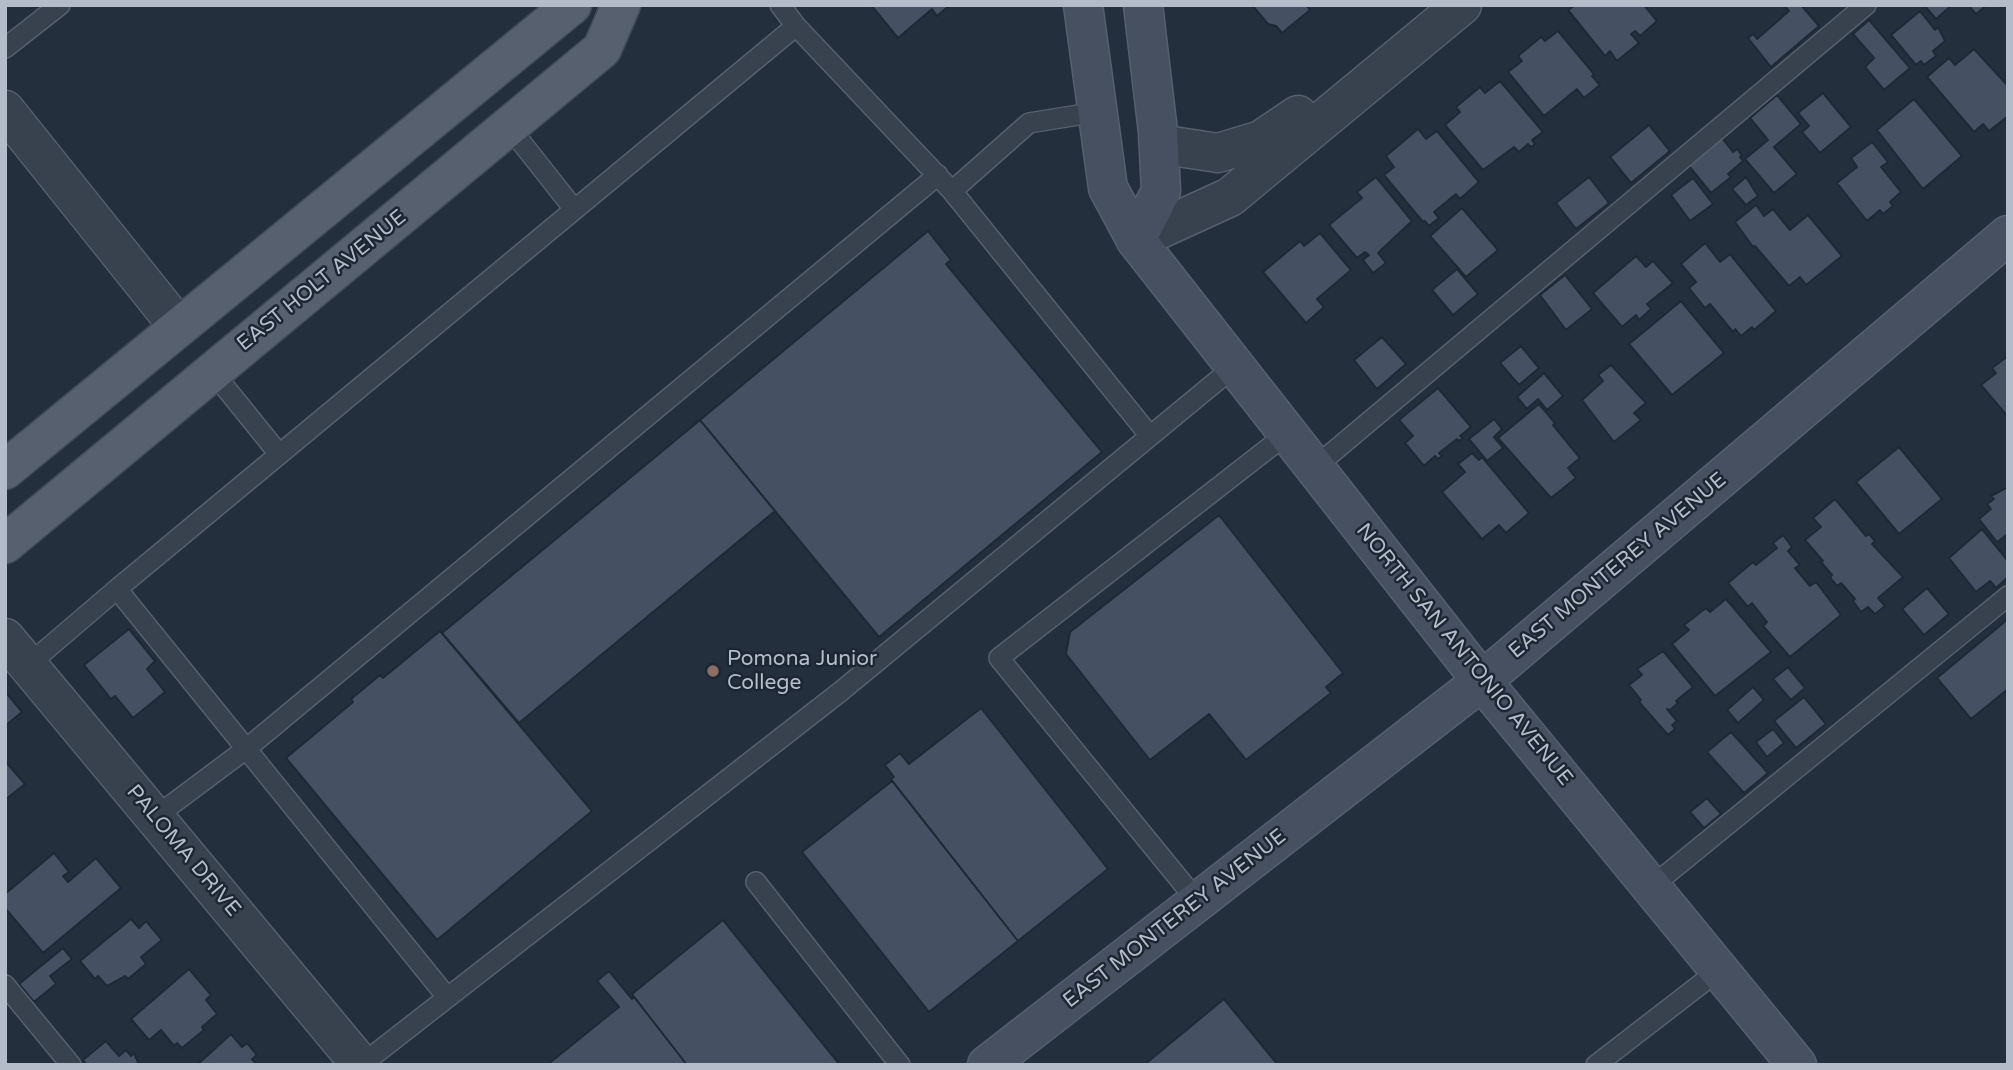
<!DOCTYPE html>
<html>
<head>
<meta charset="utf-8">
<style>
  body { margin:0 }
  #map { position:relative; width:2013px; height:1070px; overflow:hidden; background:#242f3e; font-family:"Varela Round",sans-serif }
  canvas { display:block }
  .frame { position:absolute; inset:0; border:7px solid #b4bcc9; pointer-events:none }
</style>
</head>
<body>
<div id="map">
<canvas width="2013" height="1070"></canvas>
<div class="frame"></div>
</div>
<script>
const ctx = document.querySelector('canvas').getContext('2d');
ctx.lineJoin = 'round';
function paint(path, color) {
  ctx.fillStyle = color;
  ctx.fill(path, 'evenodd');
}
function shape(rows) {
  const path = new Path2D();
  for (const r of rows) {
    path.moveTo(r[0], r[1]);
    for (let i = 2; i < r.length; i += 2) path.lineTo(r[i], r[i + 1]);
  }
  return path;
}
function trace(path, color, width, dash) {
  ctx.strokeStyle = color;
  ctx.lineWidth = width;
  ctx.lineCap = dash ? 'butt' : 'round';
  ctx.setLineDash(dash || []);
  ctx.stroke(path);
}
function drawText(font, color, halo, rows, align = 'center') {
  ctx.font = font + ' "Varela Round",sans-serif';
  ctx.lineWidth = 5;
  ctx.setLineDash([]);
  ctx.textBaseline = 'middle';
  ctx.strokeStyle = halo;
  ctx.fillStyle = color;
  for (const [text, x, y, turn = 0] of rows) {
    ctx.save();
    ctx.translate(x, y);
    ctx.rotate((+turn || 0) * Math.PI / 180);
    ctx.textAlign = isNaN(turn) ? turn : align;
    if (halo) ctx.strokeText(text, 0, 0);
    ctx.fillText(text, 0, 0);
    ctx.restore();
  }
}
const building = shape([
  [871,5,950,5,937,16,932,9,898,38,871,5],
  [1252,5,1306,5,1310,10,1282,33,1276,26,1268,24,1252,5],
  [1575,5,1644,5,1657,21,1640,36,1635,31,1631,34,1639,43,1617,61,1610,51,1605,56,1568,10,1575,5],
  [1784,5,1801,5,1819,26,1771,67,1748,38,1753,34,1757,39,1789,11,1784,5],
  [1924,5,1952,5,1936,19,1924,5],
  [1968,5,1987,5,1976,14,1968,5],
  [1920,11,1935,30,1938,27,1945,41,1933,51,1936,56,1924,65,1921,61,1916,65,1891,35,1920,11],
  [1869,20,1910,68,1884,90,1865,67,1874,58,1853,34,1869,20],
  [1558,31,1594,74,1592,76,1600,85,1584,98,1577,89,1544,116,1508,72,1522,61,1518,56,1541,37,1545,41,1558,31],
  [1974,49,2008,86,2008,116,1989,131,1983,124,1974,132,1927,77,1949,58,1955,65,1974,49],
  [1500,81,1543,132,1532,140,1535,144,1531,147,1528,144,1519,152,1514,147,1483,170,1445,125,1460,112,1456,107,1480,87,1485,93,1500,81],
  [1823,93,1851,127,1820,153,1802,132,1809,126,1798,113,1823,93],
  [1777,95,1801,124,1774,147,1797,174,1774,193,1745,159,1768,140,1750,118,1777,95],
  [1914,99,1962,156,1923,189,1877,130,1914,99],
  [1649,125,1670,151,1631,183,1610,157,1649,125],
  [1418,129,1426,139,1437,131,1479,182,1460,199,1456,194,1434,212,1439,218,1429,226,1425,221,1423,222,1384,175,1394,167,1386,156,1418,129],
  [1722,138,1733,152,1737,149,1742,155,1740,157,1743,161,1728,174,1731,177,1711,193,1689,166,1722,138],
  [1872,142,1888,162,1881,167,1901,192,1890,202,1893,206,1883,214,1880,210,1867,221,1837,183,1857,167,1851,158,1872,142],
  [1376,177,1412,221,1378,253,1386,263,1373,273,1363,260,1369,255,1365,252,1357,258,1329,225,1362,198,1357,192,1376,177],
  [1589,177,1609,203,1576,229,1556,203,1589,177],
  [1746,177,1758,196,1746,205,1732,189,1746,177],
  [1693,178,1713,204,1690,221,1671,195,1693,178],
  [1756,205,1764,216,1773,209,1790,230,1808,215,1842,256,1806,285,1800,277,1789,286,1755,246,1753,247,1735,222,1756,205],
  [1462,208,1498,250,1466,277,1430,236,1462,208],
  [928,231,951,260,946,264,1102,452,879,637,700,420,928,231],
  [1320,233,1351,270,1317,299,1324,307,1306,323,1263,272,1300,241,1304,246,1320,233],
  [1705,243,1720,262,1730,254,1776,311,1754,330,1752,327,1741,336,1735,329,1733,332,1710,304,1705,308,1689,288,1696,282,1681,264,1705,243],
  [1636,256,1646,267,1653,261,1673,283,1647,304,1651,309,1639,320,1636,315,1622,327,1593,293,1636,256],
  [1457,269,1478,294,1453,315,1432,290,1457,269],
  [1565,275,1592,309,1566,330,1540,295,1565,275],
  [1681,301,1724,353,1672,395,1629,344,1681,301],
  [1382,337,1406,364,1377,389,1354,360,1382,337],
  [1521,346,1539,368,1519,385,1500,363,1521,346],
  [2008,356,2008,417,1981,385,1996,373,1992,368,2008,356],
  [1611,365,1646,403,1634,413,1641,420,1614,442,1582,400,1603,381,1598,375,1611,365],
  [1544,373,1563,396,1547,410,1538,399,1527,409,1517,397,1544,373],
  [1438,388,1471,427,1460,436,1463,438,1459,441,1457,439,1439,453,1442,456,1438,459,1435,456,1424,466,1405,443,1413,436,1399,420,1438,388],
  [1539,404,1555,423,1553,425,1580,458,1568,468,1576,478,1551,498,1498,438,1539,404],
  [1494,419,1502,429,1494,437,1503,448,1487,461,1469,439,1494,419],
  [700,420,775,511,519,723,442,633,700,420],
  [1899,447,1942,499,1899,534,1856,482,1899,447],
  [1472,453,1479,460,1482,457,1529,513,1506,533,1499,525,1482,539,1442,492,1465,472,1458,464,1472,453],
  [2008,487,2008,534,1997,542,1979,519,1991,509,1987,504,1994,499,1991,496,2008,487],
  [1835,499,1866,536,1869,534,1875,541,1872,544,1903,577,1878,598,1885,606,1875,614,1868,607,1861,612,1853,601,1855,599,1841,583,1837,586,1830,577,1832,575,1821,562,1823,561,1805,540,1821,527,1813,518,1835,499],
  [1219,515,1343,673,1326,687,1331,693,1246,760,1209,714,1150,760,1066,654,1070,632,1219,515],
  [1982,529,2008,561,2008,577,1996,588,1990,581,1976,592,1949,558,1982,529],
  [1783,535,1792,547,1788,551,1800,565,1795,568,1810,586,1816,582,1841,615,1790,657,1763,626,1767,622,1752,603,1748,607,1728,583,1753,562,1756,565,1777,548,1773,543,1783,535],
  [1927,588,1949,614,1924,635,1902,609,1927,588],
  [1726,599,1771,652,1715,696,1672,644,1689,630,1684,625,1706,608,1710,612,1726,599],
  [2008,619,2008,689,1971,719,1937,678,2008,619],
  [129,629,155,661,147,669,165,692,133,718,115,696,111,699,84,665,129,629],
  [440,631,592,811,437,940,286,758,353,702,351,699,380,675,383,678,440,631],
  [1663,651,1693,687,1676,701,1678,703,1670,710,1667,709,1677,721,1672,725,1675,729,1668,735,1639,702,1641,700,1629,685,1642,675,1637,669,1663,651],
  [1788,667,1805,688,1791,700,1773,679,1788,667],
  [1753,687,1764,700,1738,723,1727,710,1753,687],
  [5,691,22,712,5,726,5,691],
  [1804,697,1826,724,1796,748,1774,721,1804,697],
  [981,708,1108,869,1018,941,891,779,894,777,885,765,900,753,909,764,981,708],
  [1773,729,1784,743,1767,757,1756,742,1773,729],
  [1731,732,1768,773,1744,793,1707,752,1731,732],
  [5,761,25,784,5,800,5,761],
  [892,781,1018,941,929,1012,802,852,892,781],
  [1707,798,1721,814,1704,828,1690,812,1707,798],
  [54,853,69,872,63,876,68,882,96,858,121,888,43,953,5,908,5,894,54,853],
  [131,919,139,928,146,921,162,940,141,957,146,964,128,979,125,976,107,986,98,976,95,979,80,961,131,919],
  [723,920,840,1065,687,1065,632,994,723,920],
  [63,948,72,959,50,976,56,984,34,1002,19,984,63,948],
  [189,969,211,995,206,1000,217,1014,202,1027,204,1030,182,1048,177,1043,174,1046,161,1030,149,1040,131,1019,189,969],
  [609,971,632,999,634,997,687,1065,547,1065,619,1007,597,981,609,971],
  [1224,999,1278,1065,1144,1065,1224,999],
  [231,1034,242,1047,247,1043,257,1055,252,1059,257,1065,197,1065,231,1034],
  [106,1041,119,1056,126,1050,131,1056,134,1053,139,1065,87,1065,83,1060,106,1041]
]);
paint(building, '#455162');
trace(building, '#1f2835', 2);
const lane = shape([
  [796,26,952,191,1150,436],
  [5,48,60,5],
  [510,128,574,209],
  [952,191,1029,123,1097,112],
  [212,371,279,454],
  [1315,467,1866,5],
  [28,665,117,589],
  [155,817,246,749,938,175],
  [756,882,900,1065],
  [1651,887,2008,596],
  [1198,902,999,658,1288,433],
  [5,985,71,1065],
  [447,997,117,589,796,26,780,5],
  [361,1065,840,692,1235,366],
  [1596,1065,1719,970]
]);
const street = shape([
  [5,110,178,326],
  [1159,144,1218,153,1261,140,1298,115],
  [1136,240,1230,197,1462,5],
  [5,638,361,1065]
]);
const secondary = shape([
  [1083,5,1108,188,1136,240,1482,681,1797,1065],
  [1136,240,1161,191,1158,132,1143,5],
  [987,1065,1482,681,2008,235]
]);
const primary = shape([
  [5,470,572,5],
  [5,544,602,49,621,5]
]);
trace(lane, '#565f6c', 22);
trace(street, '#565f6c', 41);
trace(secondary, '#565f6c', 41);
trace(primary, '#414a57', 41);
trace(lane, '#38414e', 19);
trace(street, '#38414e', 38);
trace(secondary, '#465061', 38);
trace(primary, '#56606e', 38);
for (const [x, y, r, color] of [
  [713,671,7,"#8d6e63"]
]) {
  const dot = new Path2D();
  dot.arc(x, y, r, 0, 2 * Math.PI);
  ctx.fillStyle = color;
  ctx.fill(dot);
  trace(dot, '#1d2633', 2.5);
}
drawText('21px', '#b4bcc9', '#1d2633', [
  ["EAST HOLT AVENUE",322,281,-39],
  ["EAST MONTEREY AVENUE",1618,566,-40],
  ["NORTH SAN ANTONIO AVENUE",1464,655,51],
  ["PALOMA DRIVE",183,851,50],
  ["EAST MONTEREY AVENUE",1175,919,-38]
]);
drawText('21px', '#b4bcc9', '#1d2633', [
  ["Pomona Junior",727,659],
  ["College",727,683]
], 'left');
</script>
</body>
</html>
